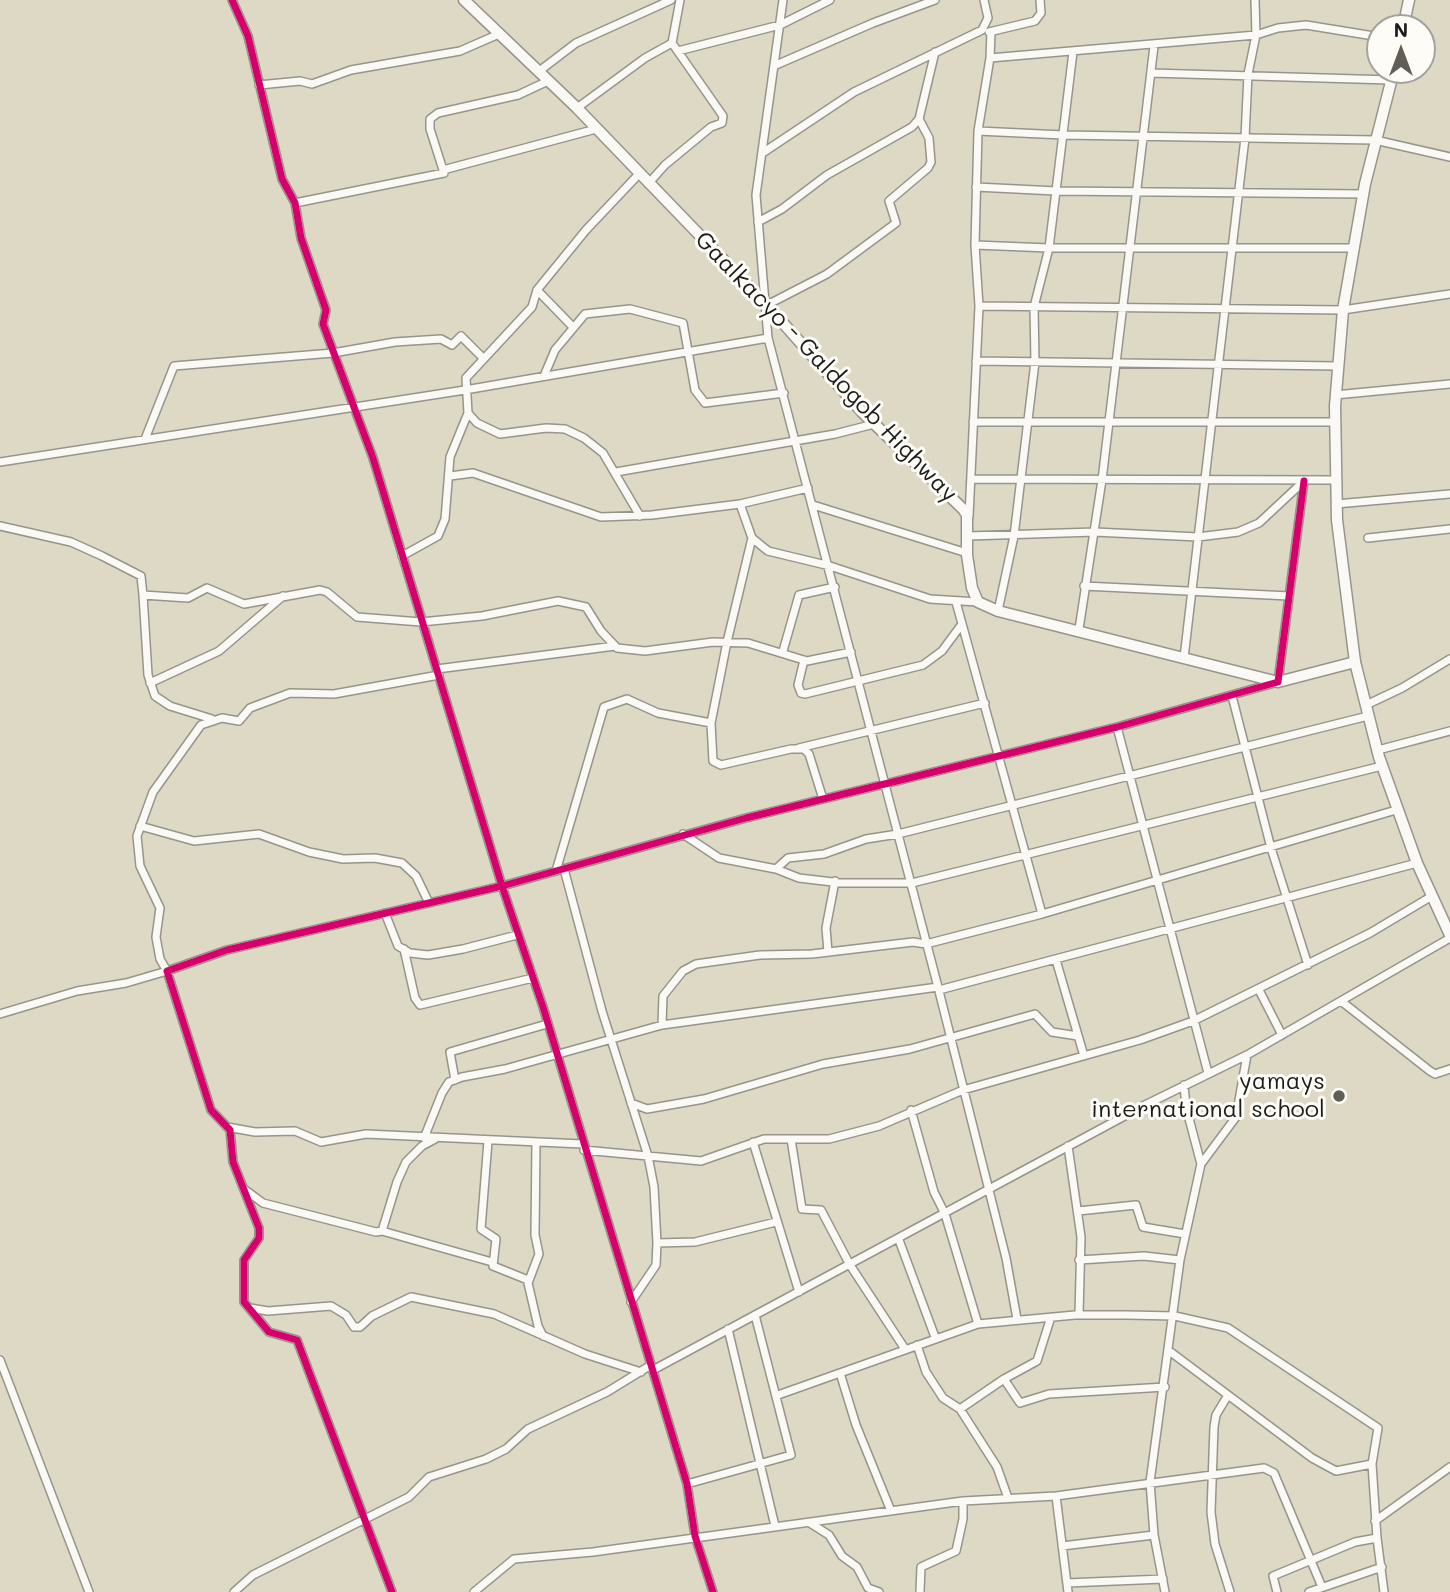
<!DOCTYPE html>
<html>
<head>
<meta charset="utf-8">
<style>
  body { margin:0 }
  #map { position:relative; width:1450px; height:1592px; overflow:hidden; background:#ddd9c5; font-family:Mali,sans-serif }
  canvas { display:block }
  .north { position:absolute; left:1366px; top:14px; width:70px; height:70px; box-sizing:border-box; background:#fdfcf7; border:2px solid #a3a29f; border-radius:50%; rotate:0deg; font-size:19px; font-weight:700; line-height:28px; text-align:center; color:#1c1c1c }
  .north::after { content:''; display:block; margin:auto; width:24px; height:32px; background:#605e57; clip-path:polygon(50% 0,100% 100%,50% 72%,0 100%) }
</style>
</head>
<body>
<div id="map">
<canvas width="1450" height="1592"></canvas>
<div class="north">N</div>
</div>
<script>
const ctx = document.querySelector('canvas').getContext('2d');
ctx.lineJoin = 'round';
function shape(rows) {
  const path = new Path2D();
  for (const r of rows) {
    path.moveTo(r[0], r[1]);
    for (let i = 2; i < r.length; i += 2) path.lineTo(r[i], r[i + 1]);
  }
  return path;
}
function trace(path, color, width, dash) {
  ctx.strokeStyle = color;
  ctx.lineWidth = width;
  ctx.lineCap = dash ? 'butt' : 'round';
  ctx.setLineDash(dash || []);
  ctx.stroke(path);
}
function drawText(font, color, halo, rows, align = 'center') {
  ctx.font = font + ' Mali,sans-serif';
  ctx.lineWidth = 6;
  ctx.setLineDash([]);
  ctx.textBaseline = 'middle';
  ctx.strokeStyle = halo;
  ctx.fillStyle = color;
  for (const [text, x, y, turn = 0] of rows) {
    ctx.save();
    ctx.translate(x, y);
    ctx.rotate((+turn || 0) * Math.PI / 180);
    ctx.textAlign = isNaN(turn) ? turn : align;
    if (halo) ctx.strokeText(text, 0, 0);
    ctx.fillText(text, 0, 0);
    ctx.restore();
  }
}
const street = shape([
  [232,0,248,36,282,179,295,203,301,238,326,310,323,324,373,458,502,886,543,1007,687,1484,695,1536,713,1592],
  [783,0,756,195,768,338,938,987,1006,1258,1017,1319],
  [1255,0,1256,35,1278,28,1306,25,1380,37],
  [989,32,1035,21,1041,13,1040,0],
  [678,51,780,25,830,0],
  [990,58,1256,35,1248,74,1245,138,1184,658],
  [776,65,873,23,935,0],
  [538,72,576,43,671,0],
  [1151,73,1391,80],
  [259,85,300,81,312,84,351,70,460,51,499,34],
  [577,108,645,58,672,43,680,0],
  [978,131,1063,135,1375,140,1450,157],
  [764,152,854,92,982,30,988,18,984,0],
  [443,170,596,129],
  [648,184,665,165,711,127,722,123,723,116,672,43],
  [976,187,1056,191,1363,194],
  [295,203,444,173,430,129,430,119,438,113,518,95,548,81],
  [758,222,782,209,827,175,912,127,919,119,935,52],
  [975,245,1049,248,1352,248],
  [537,290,572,326],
  [767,305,827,274,896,223,889,201,928,168,931,162,929,138,919,119],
  [979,306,1343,310,1450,294],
  [976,361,1337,366],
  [544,376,555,350,585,314,630,309,683,323,695,390,705,403,784,393],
  [1335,395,1450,384],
  [468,413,477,423,500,434,546,428,565,429,584,438,603,453,640,516],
  [973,422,1335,422],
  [145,439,174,366,333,353,395,342,441,339,452,345,461,336,483,358],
  [0,462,465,390,768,338],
  [616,472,835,434,874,424],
  [450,476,473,473,601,517,652,515,740,504,752,538,768,551,830,566,930,599,978,602],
  [971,479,1335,480],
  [740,504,808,488],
  [1336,504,1450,494],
  [813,505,967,553],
  [969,516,979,306,975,245,978,131,990,58,991,32],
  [0,526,71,542,102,556,141,576,143,595,188,598,207,588,244,604,320,590,327,592,357,617,421,622,482,616,558,601,586,607,601,631,617,648,645,651,713,642,748,643,807,661,851,652],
  [968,536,1095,532,1198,537,1238,532,1259,523,1304,481],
  [752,538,727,642,711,723,713,761,721,765,791,749,804,749,809,754,823,799],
  [1368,538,1450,529],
  [402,556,438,536,445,519,450,457,468,413,466,378,532,307,537,290,586,230,638,175],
  [1084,586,1289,596],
  [143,595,148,675,155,696,170,706,212,719],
  [956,602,1042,914],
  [998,611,1014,536,1035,362,1034,307,1049,248,1073,52],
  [1079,629,1102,480,1154,46],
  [783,651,799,595,835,587],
  [804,660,798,685,801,693,805,694,923,665,942,651,962,624],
  [437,669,615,646],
  [150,683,219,651,283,596],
  [1232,696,1271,848,1308,965],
  [1366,705,1402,688,1450,659],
  [1117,727,1208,1073],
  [799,748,985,703],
  [1378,750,1450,731],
  [140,826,194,841,259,834,309,852,343,859,375,858,402,863,416,876,429,903],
  [683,834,719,858,776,869,799,878,841,883,912,883,1382,766],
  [564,869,602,1011,648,1156,654,1187,657,1243,695,1242,776,1222],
  [776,869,788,858,824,854,866,839,898,834,1368,716],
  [556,871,604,707,627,699,658,713,711,723],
  [385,913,398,946,410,953,428,955,463,949,517,935],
  [404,949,415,998,420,1005,533,978],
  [828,952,826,928,835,881],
  [1056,960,1084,1056],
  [939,990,1417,863],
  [1259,990,1282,1035],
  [1341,1001,1430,1071,1435,1074,1450,1069],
  [0,1014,77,991,126,983,167,971,160,959,156,937,160,908,140,866,137,836,153,792,201,725,222,718,239,721,250,708,290,693,334,694,439,675],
  [662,1025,663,996,683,971,696,964,760,955,812,954,913,942,926,944,1042,914,1396,810],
  [455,1080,450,1052,547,1024],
  [1184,1085,1186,1107,1201,1164],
  [631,1103,647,1109,704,1099,823,1064,910,1049,1035,1014,1052,1032,1078,1036],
  [911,1110,934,1192,945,1214,978,1324],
  [227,1127,255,1132,295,1131,321,1142,366,1134,582,1144],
  [424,1138,442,1093,449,1082,462,1077,505,1069,662,1025,938,987],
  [791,1139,802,1209,821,1210,850,1265,905,1349],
  [488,1141,481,1229,496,1239,493,1266,528,1280],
  [753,1142,799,1292],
  [536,1143,535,1235,539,1254,528,1283,538,1326,543,1336],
  [1068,1146,1081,1237,1079,1315],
  [584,1150,701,1161,764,1139,829,1139,879,1126,963,1090,1140,1040,1193,1021,1370,933,1432,896],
  [244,1189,263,1203,376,1232,382,1231,397,1182,406,1162,422,1146,435,1139],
  [1078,1211,1136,1205,1143,1227,1185,1234],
  [382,1231,492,1262],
  [899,1240,935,1337],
  [1079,1260,1144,1256,1180,1260],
  [631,1302,656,1265,657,1243],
  [250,1308,268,1311,331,1306,346,1315,354,1327,360,1327,372,1316,411,1297,494,1314,585,1354,641,1372],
  [1051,1317,1037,1361,1004,1379,1020,1403,1049,1394,1165,1387],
  [728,1329,775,1526],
  [917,1345,926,1372,943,1398,960,1409,997,1467,1008,1498],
  [1168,1350,1312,1458,1336,1471,1372,1464],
  [0,1360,89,1592],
  [653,1370,1145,1105,1247,1055,1450,938],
  [840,1373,856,1425,891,1511],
  [778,1395,978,1324,1075,1315,1127,1315,1175,1316,1228,1328,1378,1428,1372,1464,1377,1538,1384,1592],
  [1228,1395,1216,1415,1214,1427,1211,1512,1215,1544,1230,1592],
  [960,1409,1004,1379],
  [687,1484,791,1455,755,1315],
  [1056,1496,1068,1592],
  [1375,1521,1450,1467],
  [810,1523,829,1535,842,1556,857,1567,868,1588,879,1592],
  [1062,1546,1154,1535],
  [1067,1583,1163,1579],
  [234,1592,253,1575,409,1497,429,1477,486,1459,506,1449,528,1429,607,1392,651,1365],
  [392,1592,297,1340,269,1332,244,1302,244,1260,259,1238,259,1228,233,1162,230,1130,211,1110,167,971,227,950,502,886,746,818,1117,727,1278,682,1304,481],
  [474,1592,514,1559,593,1552,963,1501,1056,1496,1264,1468,1274,1473,1322,1587],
  [920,1592,921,1567,956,1551,963,1519,963,1501],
  [1165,1592,1154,1535,1150,1482,1180,1260,1201,1164,1236,1117,1247,1055],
  [1277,1592,1273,1576,1355,1542,1377,1538],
  [1309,1592,1382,1567]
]);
const secondary = shape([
  [464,0,577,108,767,305,862,412,963,509,967,515,967,555,972,588,978,602,998,611,1278,682,1355,662]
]);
const primary = shape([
  [1403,28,1409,0],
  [1394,70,1365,184,1343,310,1335,406,1337,520,1355,662,1379,757,1417,863,1450,935]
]);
trace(street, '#97958a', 10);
trace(secondary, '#97958a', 13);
trace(primary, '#97958a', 13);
trace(street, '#faf9f6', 7);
trace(secondary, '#faf9f6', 10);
trace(primary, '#faf9f6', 10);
trace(shape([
  [232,0,248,36,282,179,295,203,301,238,326,310,323,324,373,458,502,886,543,1007,687,1484,695,1536,713,1592],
  [392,1592,297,1340,269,1332,244,1302,244,1260,259,1238,259,1228,233,1162,230,1130,211,1110,167,971,227,950,502,886,746,818,1117,727,1278,682,1304,481]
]), '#d6006c', 7);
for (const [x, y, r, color] of [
  [1339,1096,7,"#605e57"]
]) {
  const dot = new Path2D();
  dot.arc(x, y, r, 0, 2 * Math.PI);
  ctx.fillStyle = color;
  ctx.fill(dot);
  trace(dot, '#fdfcf7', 2.5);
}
drawText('24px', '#1c1c1c', '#fdfcf7', [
  ["Gaalkacyo - Galdogob Highway",826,367,46]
]);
drawText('24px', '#1c1c1c', '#fdfcf7', [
  ["yamays",1325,1082],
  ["international school",1325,1110]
], 'right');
</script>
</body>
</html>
